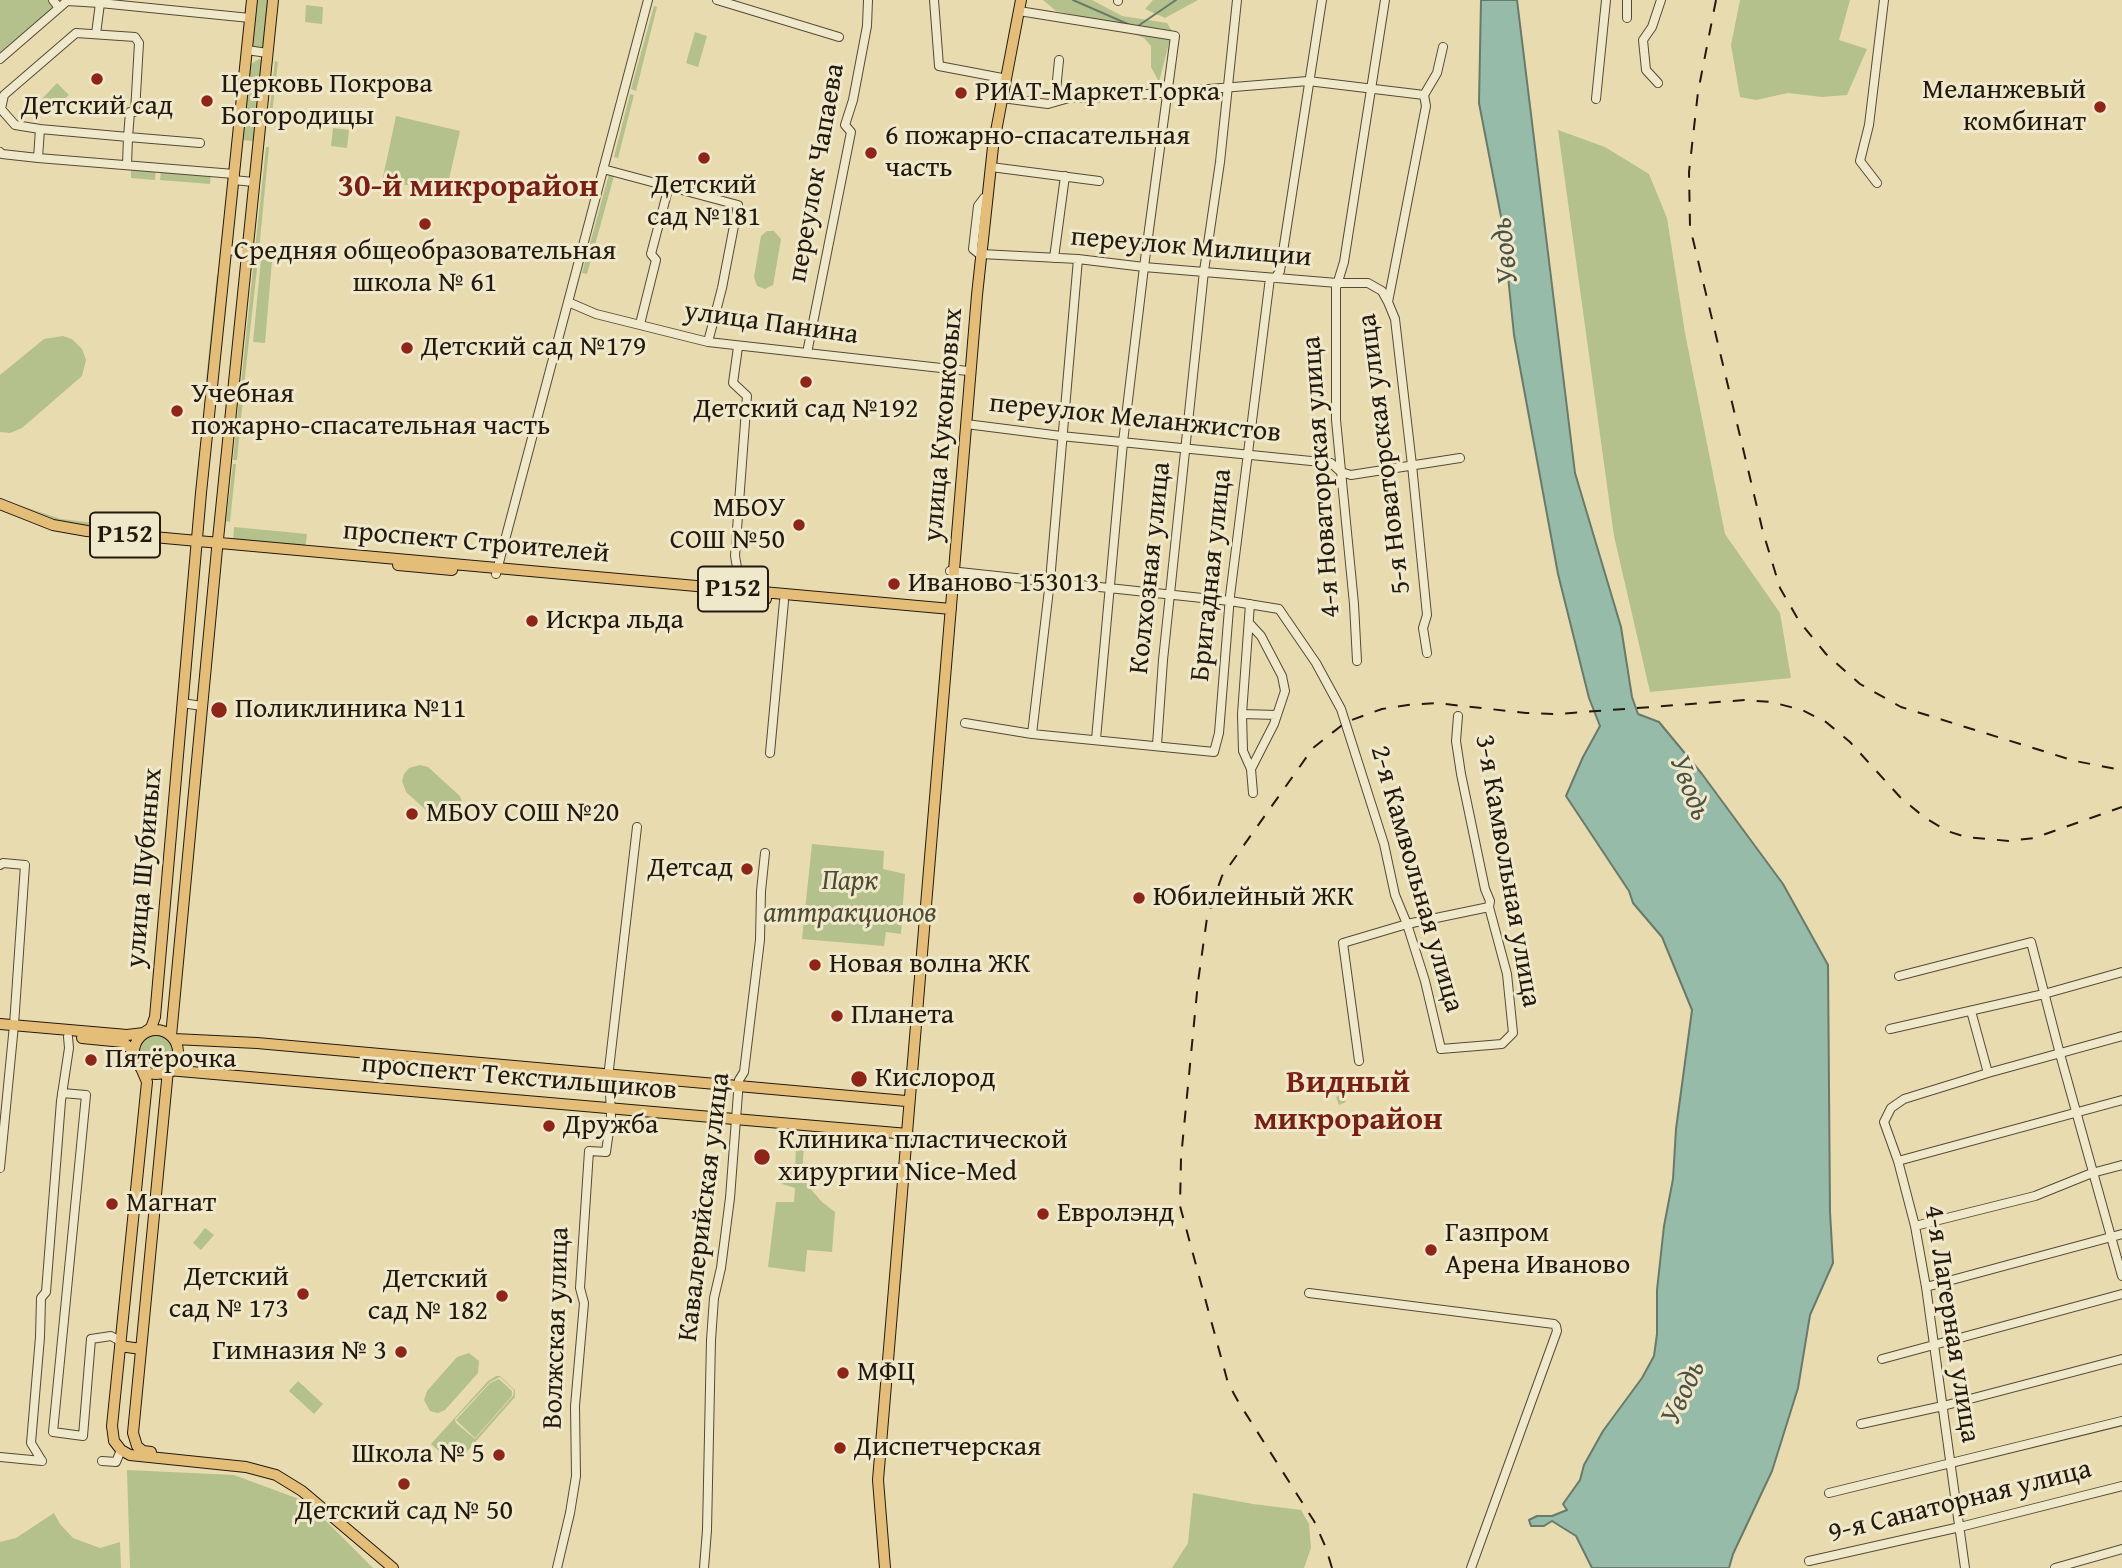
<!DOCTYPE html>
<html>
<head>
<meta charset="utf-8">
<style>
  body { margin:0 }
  canvas { display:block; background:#e8dbaf }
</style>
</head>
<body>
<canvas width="2122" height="1568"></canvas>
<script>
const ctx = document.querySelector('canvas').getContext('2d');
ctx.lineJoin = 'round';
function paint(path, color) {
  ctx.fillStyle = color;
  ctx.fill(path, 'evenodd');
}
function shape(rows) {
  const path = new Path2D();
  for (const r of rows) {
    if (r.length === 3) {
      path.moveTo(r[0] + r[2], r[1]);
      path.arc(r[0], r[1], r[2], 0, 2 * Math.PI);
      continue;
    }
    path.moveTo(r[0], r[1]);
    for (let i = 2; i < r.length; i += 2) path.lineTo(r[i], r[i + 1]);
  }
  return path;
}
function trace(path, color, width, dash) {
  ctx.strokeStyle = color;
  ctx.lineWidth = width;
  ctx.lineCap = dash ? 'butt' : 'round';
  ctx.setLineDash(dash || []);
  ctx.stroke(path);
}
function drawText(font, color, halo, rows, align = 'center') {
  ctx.font = font + ' "Gentium Book Plus",serif';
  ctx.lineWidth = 6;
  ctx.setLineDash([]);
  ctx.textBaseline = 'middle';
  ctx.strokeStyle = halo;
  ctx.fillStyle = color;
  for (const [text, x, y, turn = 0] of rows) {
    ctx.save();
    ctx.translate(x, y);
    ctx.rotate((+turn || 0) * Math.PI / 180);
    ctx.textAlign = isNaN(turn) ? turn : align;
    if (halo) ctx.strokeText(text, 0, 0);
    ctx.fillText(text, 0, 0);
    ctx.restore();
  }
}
paint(shape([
  [0,0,52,0,58,7,0,57],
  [257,0,271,0,266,49,254,49,252,45],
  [1043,0,1092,0,1122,16,1167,23,1172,31,1159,82,1151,67,1151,46,1144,38,1098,20,1056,11],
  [1153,0,1198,0,1165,18,1145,9],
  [1740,0,1850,0,1839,40,1867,49,1847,95,1822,97,1788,93,1756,100,1740,97,1731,45],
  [306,5,323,7,322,24,305,22],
  [654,6,657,7,636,91,631,89],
  [695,32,707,36,698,67,686,63],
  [259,59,263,61,258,142,243,140,251,64],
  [275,61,278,62,271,123,269,114],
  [57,83,69,95,48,115,37,104],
  [630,94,634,95,618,158,614,157],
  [396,116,460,131,449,179,441,189,382,182],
  [333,128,349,130,347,148,331,146],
  [1558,130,1605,147,1649,174,1667,218,1685,333,1725,534,1780,613,1791,678,1650,692,1614,536],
  [266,147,269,147,259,250,255,249],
  [131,168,156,170,155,180,131,178],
  [161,170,211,174,210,184,160,180],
  [609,174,614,176,587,274,582,273],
  [767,231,774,231,781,239,774,280,773,285,765,289,757,286,754,277,761,236],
  [254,259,258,260,244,385,241,384],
  [261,259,272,261,265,343,253,342],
  [217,275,220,275,210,381,206,380],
  [63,336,72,339,82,349,86,360,82,376,22,428,10,433,0,432,0,375,44,339],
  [240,389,244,389,237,460,233,460],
  [233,464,236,464,230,522,226,521],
  [16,504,61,519,112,525,112,529,63,524,14,508],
  [234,527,307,534,305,549,233,541],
  [420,765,428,767,460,796,464,807,457,820,446,823,438,821,406,792,402,781,404,774,409,768],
  [812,844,884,851,883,869,905,874,901,934,886,932,884,946,802,939],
  [156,1052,18],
  [1346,1077,1349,1088,1348,1093,1344,1095,1346,1102,1339,1105,1336,1097,1340,1095,1334,1078],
  [796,1145,804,1146,802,1173,808,1186,822,1202,835,1212,832,1252,807,1250,805,1272,768,1267,776,1202,794,1202,795,1188,782,1184,784,1171,795,1171],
  [205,1228,214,1235,201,1250,193,1243],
  [469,1353,479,1361,478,1373,445,1410,438,1413,430,1411,424,1400,427,1391,457,1357],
  [496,1376,500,1376,515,1390,515,1397,455,1465,431,1444,488,1381],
  [500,1377,514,1390,513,1396,475,1439,456,1423,455,1419,490,1382],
  [499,1379,512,1391,512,1396,475,1438,456,1420,490,1383],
  [298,1381,323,1404,314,1414,289,1391],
  [127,1470,234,1475,307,1502,373,1568,130,1568],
  [1193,1493,1253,1504,1301,1510,1309,1524,1311,1548,1304,1568,1172,1568,1188,1543],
  [54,1513,60,1524,73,1538,100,1548,120,1542,121,1568,0,1568,0,1542,16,1538]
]), '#b4c18c');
const water = shape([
  [1481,0,1517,0,1575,473,1621,627,1632,697,1638,714,1659,722,1702,774,1783,884,1828,965,1830,1212,1833,1263,1810,1315,1798,1388,1772,1471,1733,1554,1729,1568,1592,1568,1576,1536,1552,1521,1544,1526,1531,1526,1529,1520,1537,1516,1552,1516,1567,1510,1563,1504,1580,1480,1584,1465,1603,1431,1642,1378,1654,1356,1657,1334,1657,1290,1664,1226,1673,1179,1676,1129,1692,1010,1662,937,1633,903,1629,891,1566,796,1583,757,1600,726,1589,698,1558,574,1514,335,1503,227,1479,103,1481,0]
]);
paint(water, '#97bba9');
trace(water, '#697a6b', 2);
trace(shape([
  [1073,0,1130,25],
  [1138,26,1176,0]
]), '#697a6b', 2);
const minor = shape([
  [53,0,59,8,67,1,100,3,250,18],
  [717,0,839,37],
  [934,0,939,66,1002,78],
  [1118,1,1118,0],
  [1019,11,1175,36,1144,267,1123,442,1096,739],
  [1627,18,1627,0],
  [96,34,100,3],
  [247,50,267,53],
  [0,59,59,8],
  [1658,83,1646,70,1643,40,1652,27,1661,0],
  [1002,98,1048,104,1069,98,1110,97,1308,81,1424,95],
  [1596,99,1606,0],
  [1055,101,1059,60],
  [0,152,2,154,38,158,234,174],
  [38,158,40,129],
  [127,165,128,137,130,112,135,112,139,43,135,37,76,33,4,95,1,109,15,125,40,129,128,137,200,143],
  [991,167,1099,181],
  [603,169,738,205,722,288,708,342],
  [233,180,254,182],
  [1877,183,1860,161,1869,125,1884,0],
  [226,250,247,252],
  [978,253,973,249,978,206,984,198],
  [981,254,1078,259,1144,267,1337,283,1368,283,1382,291,1388,302],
  [1054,258,1065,176],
  [1275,278,1280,271,1322,0],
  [568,302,596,314,708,342,968,371],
  [640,324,656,260,651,254,669,186],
  [738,347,733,383,747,396,735,556,741,590],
  [807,353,851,132,845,125,853,100,867,26,868,0],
  [966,424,1061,436,1331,463,1341,472,1351,475,1460,458],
  [950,571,1230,601,1279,609,1316,663,1341,709,1384,844,1395,895,1407,924,1425,981,1441,1049,1502,1044,1513,1033,1507,974,1489,907,1490,901,1485,889,1461,774,1456,741,1458,716],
  [496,574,648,0],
  [1250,604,1242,714,1243,751,1251,769,1253,793],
  [1249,623,1261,636,1282,676,1285,691,1274,724,1251,769],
  [1427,653,1423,628,1427,615,1412,465,1395,319,1388,302,1426,106,1424,95,1437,73,1443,47],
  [1357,661,1354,604,1336,420,1336,288,1344,262,1385,0],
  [182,703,202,706],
  [1242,714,1277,715],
  [965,723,1032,734,1214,752,1219,733,1230,596,1270,278],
  [1032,734,1050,581,1078,259],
  [1157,745,1163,660,1204,271,1220,162,1237,0],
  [770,753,784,601],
  [0,865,3,863,25,865,14,1025,0,1168],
  [1899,976,2031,942,2060,1054,2122,1276],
  [1971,1011,1988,1073],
  [1890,1029,2044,994,2122,972],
  [1359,1061,1343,943,1407,924,1489,907],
  [62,1093,86,1095,53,1432,83,1436,91,1339,111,1336,120,1341],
  [1898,1161,2122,1100],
  [1915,1226,2035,1196,2092,1173,2122,1165],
  [1926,1287,2122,1234],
  [1309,1293,1554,1324,1556,1326,1557,1331,1471,1568],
  [1882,1359,2122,1294],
  [1861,1424,1943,1406,2122,1359],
  [0,1457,42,1461],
  [42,1461,31,1443,40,1337,41,1298,46,1292,61,1101,69,1048,68,1037],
  [102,1461,116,1462,121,1450],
  [1829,1493,2122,1421],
  [1809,1561,1960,1527,2122,1486],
  [557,1568,570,1513,576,1476,575,1406,584,1303,580,1288,589,1151,606,1152,611,1117,609,1069,637,827],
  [704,1568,707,1530,711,1340,714,1298,721,1268,730,1198,739,1080,744,1072,760,940,761,891,765,853],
  [1965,1568,1926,1287,1915,1226,1898,1161,1884,1122,1891,1108,1904,1099,1988,1073,2122,1036],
  [2055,1568,2122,1549]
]);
const major = shape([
  [0,504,53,525,87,531,951,609],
  [398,565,452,570],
  [715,594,766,599],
  [0,1024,127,1035,144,1033],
  [156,1052,22],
  [145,1032,151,1028,155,1017,201,493,252,0],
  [171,1036,217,549,273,0],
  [82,1038,123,1042,132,1050,134,1055],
  [174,1039,257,1043,906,1101],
  [141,1068,147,1082,112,1426,114,1441,121,1450,130,1455,246,1467,276,1475,302,1491,393,1568],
  [168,1070,908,1134],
  [120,1346,141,1349],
  [151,1452,143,1451,137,1446,133,1433,168,1070],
  [885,1568,878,1480,977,295,993,147,1021,0]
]);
trace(minor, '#544a36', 10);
trace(major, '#23190e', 12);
trace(minor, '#f0e8cb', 8);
trace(major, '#e4be78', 10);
trace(shape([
  [1716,0,1698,92,1689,172,1690,227,1763,532,1780,588,1799,621,1826,654,1860,684,1901,707,2075,761,2122,770],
  [1332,1568,1326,1548,1314,1521,1239,1403,1228,1383,1180,1206,1181,1158,1198,982,1207,918,1222,876,1313,748,1346,722,1382,709,1408,705,1436,703,1526,713,1557,714,1745,700,1771,702,1802,710,1826,722,1850,742,1900,797,1924,817,1947,831,1966,837,2009,841,2034,838,2122,807]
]), '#23190e', 2, [12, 12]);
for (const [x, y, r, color] of [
  [97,79,7,"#8f2418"],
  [961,93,7,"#8f2418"],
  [207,101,7,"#8f2418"],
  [2100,107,7,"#8f2418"],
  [871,153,7,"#8f2418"],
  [704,158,7,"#8f2418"],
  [425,224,7,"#8f2418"],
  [407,348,7,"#8f2418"],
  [806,382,7,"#8f2418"],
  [177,411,7,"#8f2418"],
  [799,525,7,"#8f2418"],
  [894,584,7,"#8f2418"],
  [532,621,7,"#8f2418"],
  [219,710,9,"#8f2418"],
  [412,814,7,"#8f2418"],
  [747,869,7,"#8f2418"],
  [1139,898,7,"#8f2418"],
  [815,965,7,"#8f2418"],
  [837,1016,7,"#8f2418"],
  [91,1060,7,"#8f2418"],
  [859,1079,9,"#8f2418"],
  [549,1126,7,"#8f2418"],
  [762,1157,9,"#8f2418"],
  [112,1204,7,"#8f2418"],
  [1043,1214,7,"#8f2418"],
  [1431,1250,7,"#8f2418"],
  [303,1294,7,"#8f2418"],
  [502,1296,7,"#8f2418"],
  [401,1352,7,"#8f2418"],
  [843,1373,7,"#8f2418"],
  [840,1448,7,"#8f2418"],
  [499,1455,7,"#8f2418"],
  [404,1484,7,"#8f2418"]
]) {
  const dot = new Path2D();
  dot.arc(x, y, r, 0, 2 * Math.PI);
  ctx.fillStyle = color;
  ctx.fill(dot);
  trace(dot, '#f0e8cb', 2.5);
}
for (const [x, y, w] of [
  [125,535,70],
  [733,589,70]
]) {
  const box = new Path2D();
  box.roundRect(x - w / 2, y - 22.5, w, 45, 5);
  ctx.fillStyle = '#f0e8cb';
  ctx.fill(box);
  trace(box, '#23190e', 2);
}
drawText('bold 26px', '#23190e', null, [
  ["Р152",125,535],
  ["Р152",733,589]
]);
drawText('28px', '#23190e', '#f0e8cb', [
  ["Церковь Покрова",221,85],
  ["Богородицы",221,117],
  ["Меланжевый",2086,91,"right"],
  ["комбинат",2086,123,"right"],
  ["РИАТ-Маркет Горка",975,93],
  ["Детский сад",97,107,"center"],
  ["6 пожарно-спасательная",885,137],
  ["часть",885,169],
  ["Детский",704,186,"center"],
  ["сад №181",704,218,"center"],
  ["Средняя общеобразовательная",425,252,"center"],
  ["школа № 61",425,284,"center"],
  ["Детский сад №179",421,348],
  ["Учебная",191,395],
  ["пожарно-спасательная часть",191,427],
  ["Детский сад №192",806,410,"center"],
  ["МБОУ",785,509,"right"],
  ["СОШ №50",785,541,"right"],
  ["Иваново 153013",908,584],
  ["Искра льда",546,621],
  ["Поликлиника №11",235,710],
  ["МБОУ СОШ №20",426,814],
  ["Детсад",733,869,"right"],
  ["Юбилейный ЖК",1153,898],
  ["Новая волна ЖК",829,965],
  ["Планета",851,1016],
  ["Пятёрочка",105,1060],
  ["Кислород",875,1079],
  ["Дружба",563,1126],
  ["Клиника пластической",778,1141],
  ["хирургии Nice-Med",778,1173],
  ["Магнат",126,1204],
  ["Евролэнд",1057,1214],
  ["Газпром",1445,1234],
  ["Арена Иваново",1445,1266],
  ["Детский",289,1278,"right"],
  ["сад № 173",289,1310,"right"],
  ["Детский",488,1280,"right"],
  ["сад № 182",488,1312,"right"],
  ["Гимназия № 3",387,1352,"right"],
  ["МФЦ",857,1373],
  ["Диспетчерская",854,1448],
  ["Школа № 5",485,1455,"right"],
  ["Детский сад № 50",404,1512,"center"]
], 'left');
drawText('28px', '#23190e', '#f0e8cb', [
  ["переулок Чапаева",817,173,-80],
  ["переулок Милиции",1191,248,5],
  ["улица Панина",771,324,8],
  ["переулок Меланжистов",1135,419,6],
  ["улица Куконковых",944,425,-85],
  ["5-я Новаторская улица",1385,454,-97],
  ["4-я Новаторская улица",1322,477,-94],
  ["проспект Строителей",476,543,5],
  ["Колхозная улица",1151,568,-84],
  ["Бригадная улица",1212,575,-84],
  ["улица Шубиных",145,868,-85],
  ["3-я Камвольная улица",1507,871,80],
  ["2-я Камвольная улица",1416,879,74],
  ["проспект Текстильщиков",519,1078,5],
  ["Кавалерийская улица",705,1207,-83],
  ["4-я Лагерная улица",1951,1324,81],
  ["Волжская улица",557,1328,-88],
  ["9-я Санаторная улица",1960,1502,-14]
]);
drawText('italic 28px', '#4e4b34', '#f0e8cb', [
  ["Парк",850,882],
  ["аттракционов",850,914]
]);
drawText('italic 30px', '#4c5244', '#f0e8cb', [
  ["Уводь",1506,251,-96],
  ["Уводь",1689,788,69],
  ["Уводь",1684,1393,-65]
]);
drawText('bold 32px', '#7a1f14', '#f0e8cb', [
  ["30-й микрорайон",468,188],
  ["Видный",1348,1084],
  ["микрорайон",1348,1121]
]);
</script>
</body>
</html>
